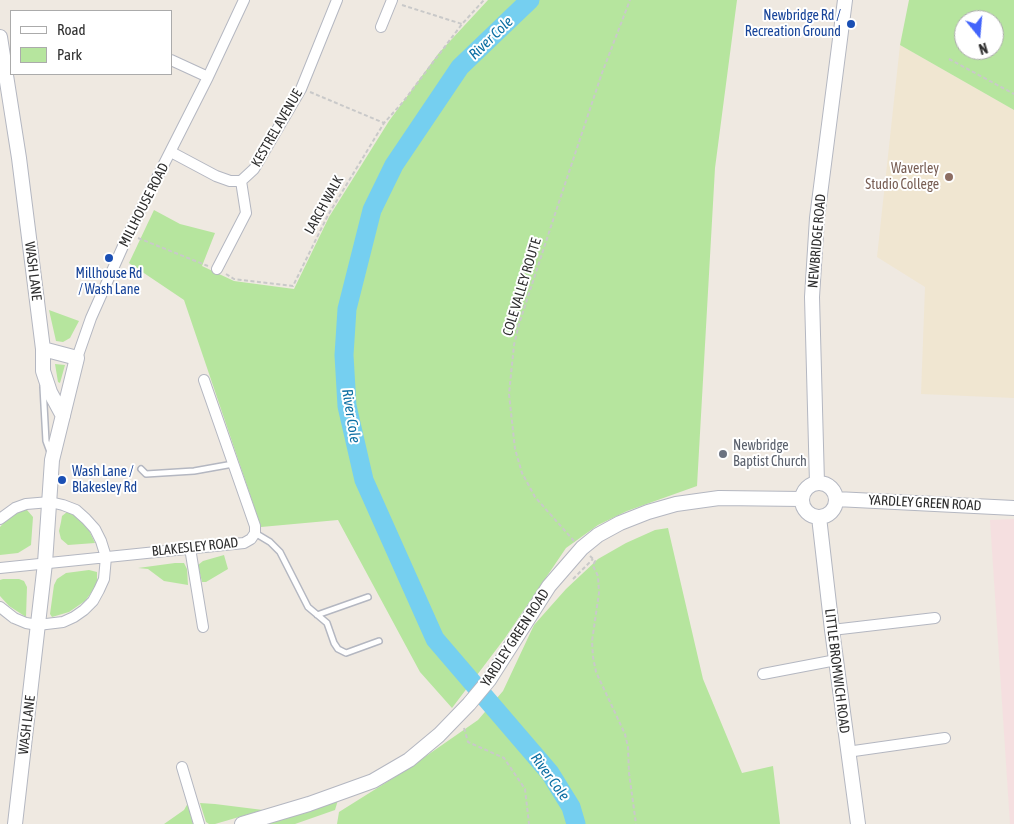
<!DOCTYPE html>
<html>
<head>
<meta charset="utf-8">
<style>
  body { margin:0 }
  #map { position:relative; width:1014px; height:824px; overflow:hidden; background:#efe9e1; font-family:"Asap Condensed",sans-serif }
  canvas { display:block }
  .legend { position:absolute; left:10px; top:10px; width:162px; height:65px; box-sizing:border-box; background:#fff; border:1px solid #ababab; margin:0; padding:6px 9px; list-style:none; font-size:15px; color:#2e2e2e }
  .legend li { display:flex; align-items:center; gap:10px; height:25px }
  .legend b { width:25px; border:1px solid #ababab }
  .north { position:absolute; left:954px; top:10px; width:50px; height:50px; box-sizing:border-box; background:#fff; border:1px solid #ababab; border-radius:50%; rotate:163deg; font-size:14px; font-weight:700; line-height:20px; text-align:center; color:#2e2e2e }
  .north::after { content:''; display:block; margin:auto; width:18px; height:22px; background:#4264fb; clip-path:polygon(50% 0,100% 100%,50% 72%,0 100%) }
</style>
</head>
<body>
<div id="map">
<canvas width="1014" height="824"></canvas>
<ul class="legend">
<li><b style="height:6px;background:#fff"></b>Road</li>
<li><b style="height:14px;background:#b6e59e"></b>Park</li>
</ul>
<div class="north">N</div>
</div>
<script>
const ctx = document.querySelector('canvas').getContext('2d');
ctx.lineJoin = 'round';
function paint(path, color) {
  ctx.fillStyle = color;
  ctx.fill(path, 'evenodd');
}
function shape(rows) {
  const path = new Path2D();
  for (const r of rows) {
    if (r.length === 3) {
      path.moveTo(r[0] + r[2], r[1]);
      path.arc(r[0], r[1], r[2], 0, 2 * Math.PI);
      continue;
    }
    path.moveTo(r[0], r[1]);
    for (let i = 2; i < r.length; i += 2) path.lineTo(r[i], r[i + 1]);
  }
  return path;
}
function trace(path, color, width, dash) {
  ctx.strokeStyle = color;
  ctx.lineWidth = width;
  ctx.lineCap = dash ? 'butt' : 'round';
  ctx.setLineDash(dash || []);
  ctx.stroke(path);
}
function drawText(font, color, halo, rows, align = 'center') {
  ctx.font = font + ' "Asap Condensed",sans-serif';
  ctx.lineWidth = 4;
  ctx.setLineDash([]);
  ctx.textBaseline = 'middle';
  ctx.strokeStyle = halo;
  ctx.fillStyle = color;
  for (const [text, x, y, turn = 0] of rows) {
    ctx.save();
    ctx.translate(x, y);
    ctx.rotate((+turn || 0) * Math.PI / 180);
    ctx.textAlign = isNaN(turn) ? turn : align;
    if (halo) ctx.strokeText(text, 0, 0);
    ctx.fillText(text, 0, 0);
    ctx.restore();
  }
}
paint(shape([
  [900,45,1014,110,1014,398,921,394,925,287,877,257]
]), '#f0e6d1');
paint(shape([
  [1014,519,1014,824,1010,824,990,520]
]), '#f5dfe0');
paint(shape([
  [488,0,737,0,715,168,697,486,627,511,598,525,566,548,505,638,452,708,420,672,338,520,261,527,184,300,129,263,154,210,180,224,215,233,202,266,234,281,294,289,329,217,389,121,438,54],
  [909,0,1014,0,1014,110,900,45],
  [964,20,994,20,994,50,964,50],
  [49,310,79,321,70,338,63,342,56,341],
  [55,364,65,365,60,383,58,382],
  [23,510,27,510,33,517,31,545,18,553,0,555,0,527,8,518],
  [67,512,75,515,88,528,95,543,68,545,61,539,59,531,61,522,62,516],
  [668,528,703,679,742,773,773,766,780,824,337,824,339,812,406,770,478,720,503,691,534,625,566,589,598,559,626,543,655,530],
  [224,555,228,569,206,582,202,582,198,565,203,561],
  [175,563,184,563,187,569,188,585,164,581,148,569,138,568],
  [89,570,97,572,97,585,85,601,69,612,52,617,50,614,54,585,57,579,66,573],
  [3,579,19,579,24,581,27,587,26,617,9,606,0,596,0,580],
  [338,800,335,810,295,824,264,824],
  [188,803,193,824,164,824,184,810],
  [200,803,215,804,263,810,215,824,209,824,206,822]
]), '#b6e59e');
trace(shape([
  [530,0,460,67,394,165,372,210,347,309,344,355,347,406,364,480,435,639,550,773,571,807,576,824]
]), '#75cff0', 19);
const lane = shape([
  [43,387,46,441,50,452],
  [141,469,146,474,194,471,233,464],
  [255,533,270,542,280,552,308,607,327,623,334,643,338,649,346,653,379,641],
  [317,615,368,597]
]);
const street = shape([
  [381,27,392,0],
  [171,60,208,77],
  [171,152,216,176,230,181,241,181,254,169,301,89,337,0],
  [217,269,246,213,241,181],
  [77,358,91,318,128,235,208,77,244,0],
  [0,519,15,508,26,504,50,502,63,505,76,510,86,519,95,529,101,541,106,557,104,579,99,590,93,601,84,610,74,617,63,622,38,625,26,623,14,618,0,607],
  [190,548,203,627],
  [0,568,244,543,251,539,255,533,255,526,204,380],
  [832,630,935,618],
  [763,674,836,660],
  [847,752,945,738],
  [182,767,199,824]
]);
const secondary = shape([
  [0,37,19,158,43,349,43,371,50,392,63,416],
  [819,500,17],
  [817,483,812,297,817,218,845,0],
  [836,499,1014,508],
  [819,517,832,630,858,824],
  [15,824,45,563,52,460,77,358,43,349],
  [242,824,309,804,373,781,409,760,439,735,469,704,489,680,549,586,582,548,598,535,620,523,648,512,676,504,719,498,802,499]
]);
trace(lane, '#b4b7c1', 8);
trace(street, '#b4b7c1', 12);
trace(secondary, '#b4b7c1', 16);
trace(shape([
  [402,5,462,24],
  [949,59,1014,94],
  [310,92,384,123],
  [138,238,208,266],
  [226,274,234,279,293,286,328,215,384,123,403,102,462,24,484,0],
  [574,541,535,497,522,473,515,449,509,394,514,345,519,324,557,208,602,73,630,0],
  [590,556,595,561,593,566,598,576,599,593,592,641,593,657,596,672,625,734,628,747,629,773,636,824],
  [573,579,593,559],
  [464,728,468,742,504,758,525,789,529,824]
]), '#c9c9c9', 2, [4, 2.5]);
trace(lane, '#fff', 5);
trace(street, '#fff', 10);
trace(secondary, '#fff', 14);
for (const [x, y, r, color] of [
  [851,24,5,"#1a4fb4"],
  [949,177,5,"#8d6e63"],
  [109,258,5,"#1a4fb4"],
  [723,454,5,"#6b7280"],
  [62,480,5,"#1a4fb4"]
]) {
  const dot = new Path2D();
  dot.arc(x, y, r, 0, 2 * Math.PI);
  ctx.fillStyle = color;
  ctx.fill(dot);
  trace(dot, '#fff', 2);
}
drawText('14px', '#164399', '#fff', [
  ["Newbridge Rd /",841,16],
  ["Recreation Ground",841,32],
  ["Millhouse Rd",109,274,"center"],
  ["/ Wash Lane",109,290,"center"],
  ["Wash Lane /",72,472,"left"],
  ["Blakesley Rd",72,488,"left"]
], 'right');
drawText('14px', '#2e2e2e', '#fff', [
  ["KESTREL AVENUE",277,128,-60],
  ["MILLHOUSE ROAD",144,205,-63],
  ["LARCH WALK",324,205,-61],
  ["NEWBRIDGE ROAD",817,241,-85],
  ["WASH LANE",33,271,83],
  ["COLE VALLEY ROUTE",522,287,-73],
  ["YARDLEY GREEN ROAD",925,503,3],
  ["BLAKESLEY ROAD",195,547,-6],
  ["YARDLEY GREEN ROAD",515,638,-57],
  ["LITTLE BROMWICH ROAD",837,671,83],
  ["WASH LANE",27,725,-83]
]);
drawText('14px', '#785e54', '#fff', [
  ["Waverley",939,169],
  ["Studio College",939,185]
], 'right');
drawText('14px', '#5b616d', '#fff', [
  ["Newbridge",733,446],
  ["Baptist Church",733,462]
], 'left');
drawText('italic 15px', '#0d6fa3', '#fff', [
  ["River Cole",491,38,-44],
  ["River Cole",351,416,81],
  ["River Cole",550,777,54]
]);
</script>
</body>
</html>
